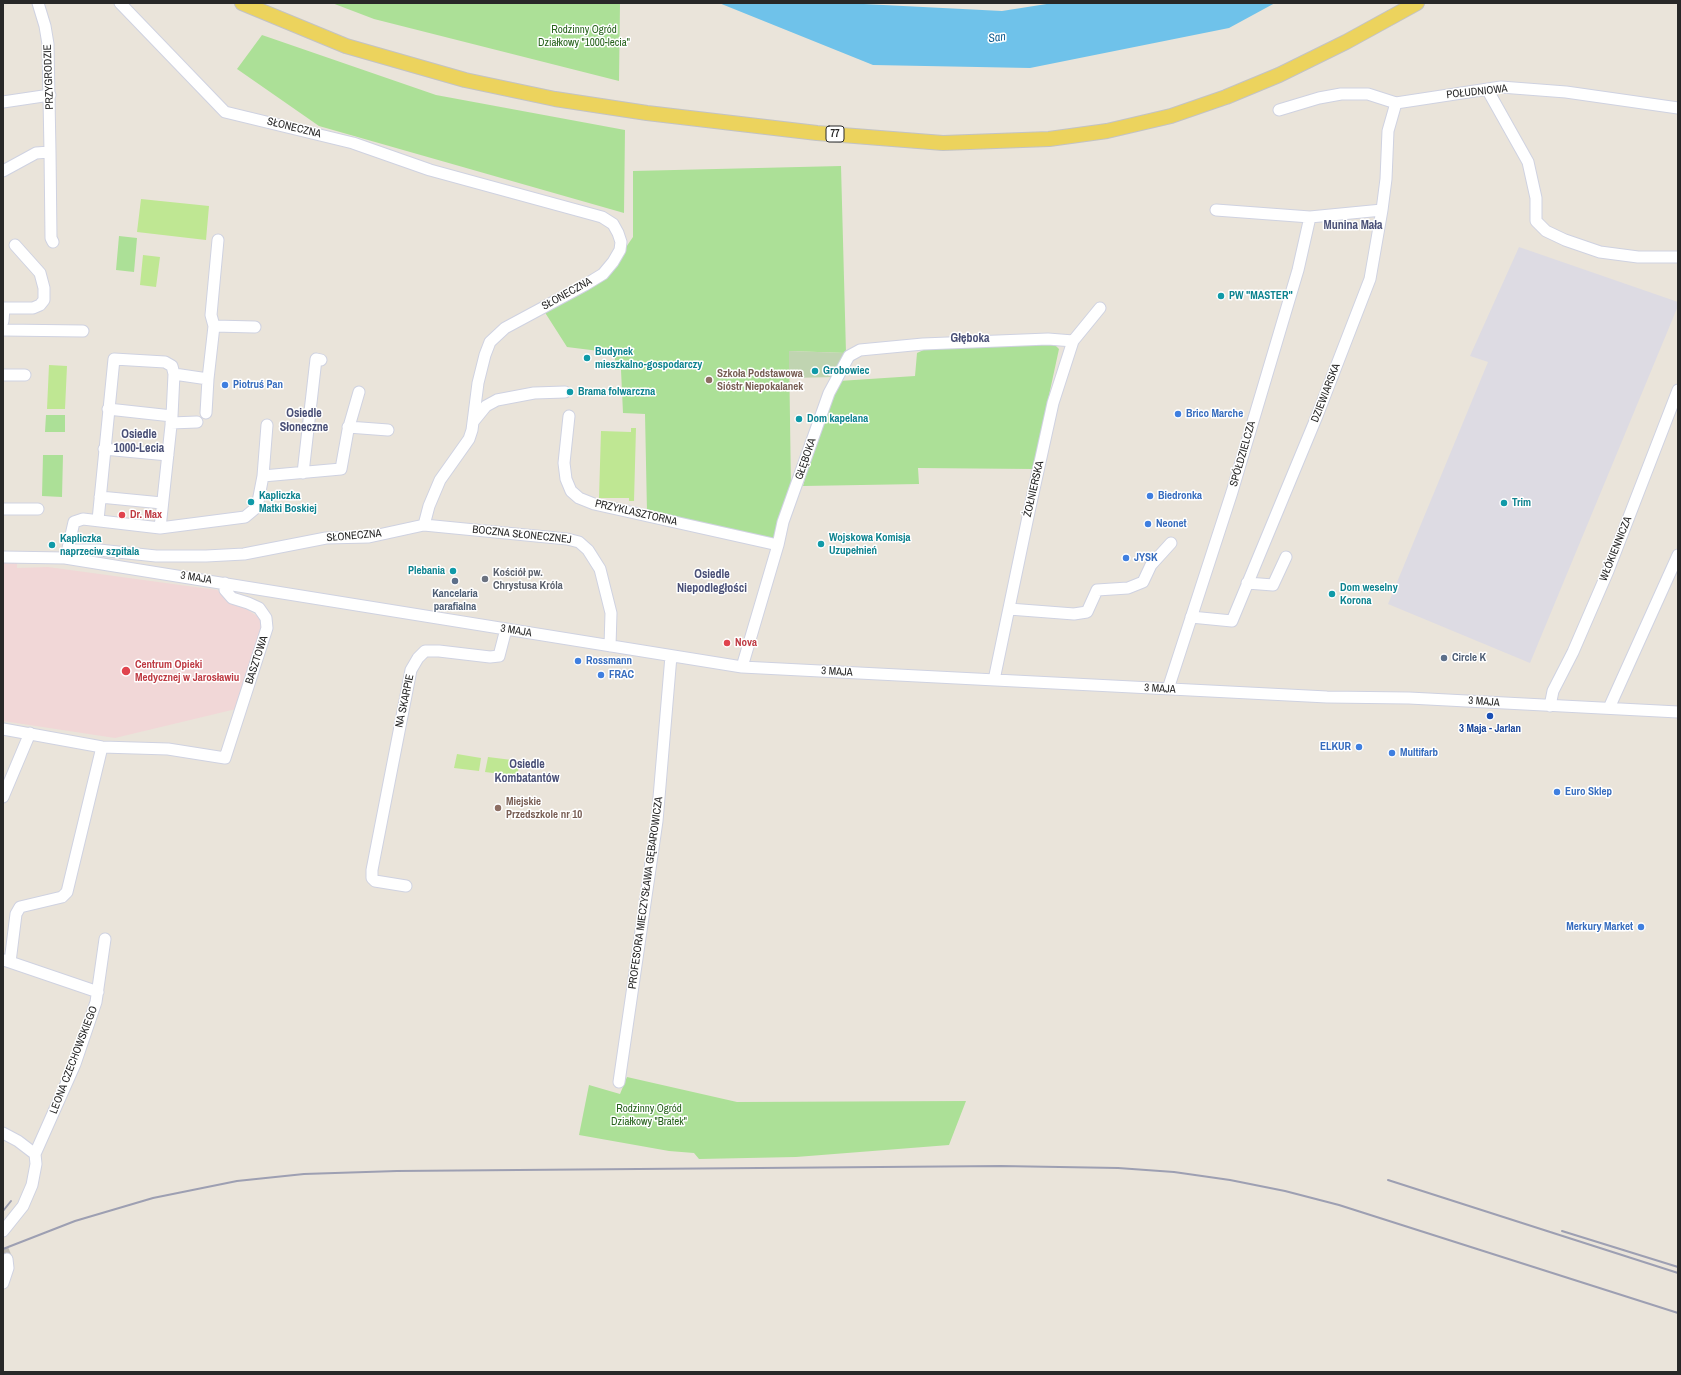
<!DOCTYPE html>
<html>
<head>
<meta charset="utf-8">
<style>
  body { margin:0 }
  #map { position:relative; width:1681px; height:1375px; overflow:hidden; background:#eae4da; font-family:"Archivo Narrow",sans-serif }
  canvas { display:block }
  .frame { position:absolute; inset:0; border:4px solid #282828; pointer-events:none }
</style>
</head>
<body>
<div id="map">
<canvas width="1681" height="1375"></canvas>
<div class="frame"></div>
</div>
<script>
const ctx = document.querySelector('canvas').getContext('2d');
ctx.lineJoin = 'round';
function paint(path, color) {
  ctx.fillStyle = color;
  ctx.fill(path, 'evenodd');
}
function shape(rows) {
  const path = new Path2D();
  for (const r of rows) {
    path.moveTo(r[0], r[1]);
    for (let i = 2; i < r.length; i += 2) path.lineTo(r[i], r[i + 1]);
  }
  return path;
}
function trace(path, color, width, dash) {
  ctx.strokeStyle = color;
  ctx.lineWidth = width;
  ctx.lineCap = dash ? 'butt' : 'round';
  ctx.setLineDash(dash || []);
  ctx.stroke(path);
}
function drawText(font, color, halo, rows, align = 'center') {
  ctx.font = font + ' "Archivo Narrow",sans-serif';
  ctx.lineWidth = 3;
  ctx.setLineDash([]);
  ctx.textBaseline = 'middle';
  ctx.strokeStyle = halo;
  ctx.fillStyle = color;
  for (const [text, x, y, turn = 0] of rows) {
    ctx.save();
    ctx.translate(x, y);
    ctx.rotate((+turn || 0) * Math.PI / 180);
    ctx.textAlign = isNaN(turn) ? turn : align;
    if (halo) ctx.strokeText(text, 0, 0);
    ctx.fillText(text, 0, 0);
    ctx.restore();
  }
}
paint(shape([
  [1519,247,1678,302,1678,306,1530,663,1388,604,1488,362,1470,356]
]), '#dddbe3');
paint(shape([
  [3,562,17,563,17,568,48,567,217,590,260,618,263,633,236,709,115,738,3,721]
]), '#f1d7d7');
paint(shape([
  [332,3,620,3,619,81,374,19],
  [262,35,436,95,625,130,624,213,319,126,237,69],
  [841,166,846,353,789,351,791,488,775,541,647,512,645,414,623,413,621,370,615,370,615,353,567,347,544,311,611,269,633,237,633,171],
  [119,236,137,238,134,272,116,270],
  [1053,343,1059,349,1033,469,918,468,919,484,803,486,816,437,839,381,915,376,917,353,928,348],
  [46,415,65,415,65,432,45,432],
  [43,455,63,455,62,497,42,496],
  [627,1077,737,1102,966,1101,949,1145,796,1157,699,1159,694,1153,669,1151,579,1135,589,1085,620,1094]
]), '#ace097');
paint(shape([
  [789,351,846,353,837,377,789,378]
]), '#c0d4b1');
paint(shape([
  [141,199,209,206,206,240,137,232],
  [143,255,160,257,156,287,140,285],
  [49,365,67,366,65,409,47,409],
  [631,428,636,428,634,501,629,501,629,498,599,498,601,431,631,432],
  [457,754,481,758,479,771,454,768],
  [488,757,520,761,517,776,485,772]
]), '#bfe793');
paint(shape([
  [719,3,844,3,1002,11,1053,3,1275,3,1229,28,1030,68,873,65]
]), '#6fc2ea');
trace(shape([
  [3,1249,7,1259]
]), '#c3beb6', 11, [11, 5.5]);
const minor = shape([
  [1487,89,1528,162,1536,198,1536,221,1546,231,1565,240,1600,252,1638,257,1678,257],
  [3,102,50,95],
  [1279,110,1319,98,1341,94,1368,94,1396,103,1501,87,1566,92,1678,108],
  [50,152,51,238,53,242],
  [3,171,36,153,50,152,48,44,45,26,38,3],
  [1216,210,1310,217,1382,210],
  [3,321,4,308,33,308,40,305,44,300,44,288,40,273,15,245],
  [214,326,255,327],
  [3,330,83,331],
  [174,374,208,379,214,326,211,315,218,240],
  [3,375,25,375],
  [108,409,172,416],
  [206,413,208,379],
  [569,416,564,463,566,479,571,491,579,498,594,504,778,545],
  [473,422,486,406,497,400,534,393,565,392],
  [171,423,197,422],
  [348,427,388,430],
  [104,449,168,455],
  [303,473,316,359,321,360],
  [263,476,267,425],
  [100,497,162,503],
  [3,509,38,509],
  [98,520,114,359,165,362,172,366,174,374,172,416,160,528],
  [424,525,567,539,579,542,588,550,600,569,611,613,610,646],
  [3,557,65,558,742,667,1327,697,1409,698,1678,712],
  [66,557,74,522,83,519,160,528,245,517,257,507,263,476,341,469,348,430,359,392],
  [65,558,73,550,99,550,156,556,206,556,244,554,326,538,369,537,424,525,429,506,440,480,469,439,472,430,478,383,485,355,490,342,505,328,585,285,603,274,613,262,620,250,621,242,618,233,613,224,602,217,430,170,353,143,225,112,120,3],
  [1247,583,1273,585,1286,557],
  [1009,609,1074,614,1087,612,1097,590,1128,588,1143,582,1151,565,1171,543],
  [1191,617,1232,621,1317,416,1370,279,1382,210,1386,179,1388,131,1396,103],
  [742,667,778,545,783,522,829,393,849,356,860,350,923,344,1048,339,1073,341],
  [994,680,1029,512,1053,403,1073,341,1100,308],
  [1168,689,1232,492,1298,270,1310,217],
  [1550,706,1553,691,1573,652,1608,571,1678,390],
  [1609,708,1678,555],
  [3,729,102,747,168,749,225,758,267,628,266,618,259,608,248,603,232,598,225,590,225,583],
  [3,797,30,733],
  [406,886,375,881,372,878,372,870,411,670,418,658,425,651,439,651,490,657,499,656,506,629],
  [4,960,98,992],
  [10,962,16,914,20,907,62,897,67,892,102,747],
  [619,1082,657,821,671,656],
  [3,1133,18,1141,35,1154],
  [35,1154,75,1064,96,1002,105,939],
  [3,1231,23,1206,32,1185,36,1164,35,1154],
  [3,1283,8,1268,7,1259]
]);
const major = shape([
  [242,3,346,46,465,80,555,99,647,113,817,133,943,143,1049,139,1107,131,1171,116,1226,97,1279,75,1346,42,1417,3]
]);
trace(minor, '#cfd2e1', 13);
trace(major, '#c3c3c3', 16);
trace(minor, '#fff', 11);
trace(major, '#ecd35d', 14);
trace(shape([
  [1388,1180,1678,1273],
  [3,1211,11,1201],
  [1562,1231,1678,1267],
  [3,1249,75,1221,153,1198,237,1181,304,1174,397,1171,1001,1166,1118,1168,1174,1172,1230,1180,1285,1191,1339,1205,1678,1313]
]), '#9d9fb2', 2);
for (const [x, y, r, color] of [
  [1221,296,4,"#0f9aa8"],
  [587,358,4,"#0f9aa8"],
  [815,371,4,"#0f9aa8"],
  [709,380,4,"#8d6e63"],
  [225,385,4,"#3f7fe0"],
  [570,392,4,"#0f9aa8"],
  [1178,414,4,"#3f7fe0"],
  [799,419,4,"#0f9aa8"],
  [1150,496,4,"#3f7fe0"],
  [251,502,4,"#0f9aa8"],
  [1504,503,4,"#0f9aa8"],
  [122,515,4,"#e0444e"],
  [1148,524,4,"#3f7fe0"],
  [821,544,4,"#0f9aa8"],
  [52,545,4,"#0f9aa8"],
  [1126,558,4,"#3f7fe0"],
  [453,571,4,"#0f9aa8"],
  [485,579,4,"#6b7280"],
  [455,581,4,"#5c6f8a"],
  [1332,594,4,"#0f9aa8"],
  [727,643,4,"#e0444e"],
  [1444,658,4,"#5c6f8a"],
  [578,661,4,"#3f7fe0"],
  [126,671,5,"#e0444e"],
  [601,675,4,"#3f7fe0"],
  [1490,716,4,"#1a4fb4"],
  [1359,747,4,"#3f7fe0"],
  [1392,753,4,"#3f7fe0"],
  [1557,792,4,"#3f7fe0"],
  [498,808,4,"#8d6e63"],
  [1641,927,4,"#3f7fe0"]
]) {
  const dot = new Path2D();
  dot.arc(x, y, r, 0, 2 * Math.PI);
  ctx.fillStyle = color;
  ctx.fill(dot);
  trace(dot, '#fff', 1.5);
}
for (const [x, y, w] of [
  [835,134,18]
]) {
  const box = new Path2D();
  box.roundRect(x - w / 2, y - 8, w, 16, 3);
  ctx.fillStyle = '#fff';
  ctx.fill(box);
  trace(box, '#282828', 1);
}
drawText('bold 10px', '#282828', null, [
  ["77",835,134]
]);
drawText('11px', '#26621b', '#fff', [
  ["Rodzinny Ogród",584,30],
  ["Działkowy \"1000-lecia\"",584,43],
  ["Rodzinny Ogród",649,1109],
  ["Działkowy \"Bratek\"",649,1122]
]);
drawText('11px', '#282828', '#fff', [
  ["PRZYGRODZIE",49,77,-92],
  ["POŁUDNIOWA",1477,92,-6],
  ["SŁONECZNA",294,128,14],
  ["SŁONECZNA",567,294,-29],
  ["DZIEWIARSKA",1326,393,-69],
  ["SPÓŁDZIELCZA",1243,454,-74],
  ["GŁĘBOKA",806,459,-71],
  ["ŻOŁNIERSKA",1034,489,-77],
  ["PRZYKLASZTORNA",636,513,13],
  ["BOCZNA SŁONECZNEJ",522,535,6],
  ["SŁONECZNA",354,536,-5],
  ["WŁÓKIENNICZA",1616,549,-68],
  ["3 MAJA",196,578,9],
  ["3 MAJA",516,631,9],
  ["BASZTOWA",257,660,-72],
  ["3 MAJA",837,672,3],
  ["3 MAJA",1160,689,3],
  ["NA SKARPIE",405,701,-78],
  ["3 MAJA",1484,702,4],
  ["PROFESORA MIECZYSŁAWA GĘBAROWICZA",646,893,-82],
  ["LEONA CZECHOWSKIEGO",74,1060,-69]
]);
drawText('bold 11px', '#0d838f', '#fff', [
  ["PW \"MASTER\"",1229,296],
  ["Budynek",595,352],
  ["mieszkalno-gospodarczy",595,365],
  ["Grobowiec",823,371],
  ["Brama folwarczna",578,392],
  ["Dom kapelana",807,419],
  ["Kapliczka",259,496],
  ["Matki Boskiej",259,509],
  ["Trim",1512,503],
  ["Wojskowa Komisja",829,538],
  ["Uzupełnień",829,551],
  ["Kapliczka",60,539],
  ["naprzeciw szpitala",60,552],
  ["Plebania",445,571,"right"],
  ["Dom weselny",1340,588],
  ["Korona",1340,601]
], 'left');
drawText('bold 11px', '#785e54', '#fff', [
  ["Szkoła Podstawowa",717,374],
  ["Sióstr Niepokalanek",717,387],
  ["Miejskie",506,802],
  ["Przedszkole nr 10",506,815]
], 'left');
drawText('bold 11px', '#366cbe', '#fff', [
  ["Piotruś Pan",233,385],
  ["Brico Marche",1186,414],
  ["Biedronka",1158,496],
  ["Neonet",1156,524],
  ["JYSK",1134,558],
  ["Rossmann",586,661],
  ["FRAC",609,675],
  ["ELKUR",1351,747,"right"],
  ["Multifarb",1400,753],
  ["Euro Sklep",1565,792],
  ["Merkury Market",1633,927,"right"]
], 'left');
drawText('bold 11px', '#be3a42', '#fff', [
  ["Dr. Max",130,515],
  ["Nova",735,643],
  ["Centrum Opieki",135,665],
  ["Medycznej w Jarosławiu",135,678]
], 'left');
drawText('bold 11px', '#5b616d', '#fff', [
  ["Kościół pw.",493,573],
  ["Chrystusa Króla",493,586]
], 'left');
drawText('bold 11px', '#4e5e75', '#fff', [
  ["Kancelaria",455,594],
  ["parafialna",455,607],
  ["Circle K",1452,658,"left"]
]);
drawText('bold 11px', '#164399', '#fff', [
  ["3 Maja - Jarlan",1490,729]
]);
drawText('italic 12px', '#115f93', '#fff', [
  ["San",997,38,-7]
]);
drawText('bold 12px', '#4a5077', '#fff', [
  ["Munina Mała",1353,226],
  ["Głęboka",970,339],
  ["Osiedle",304,414],
  ["Słoneczne",304,428],
  ["Osiedle",139,435],
  ["1000-Lecia",139,449],
  ["Osiedle",712,575],
  ["Niepodległości",712,589],
  ["Osiedle",527,765],
  ["Kombatantów",527,779]
]);
</script>
</body>
</html>
